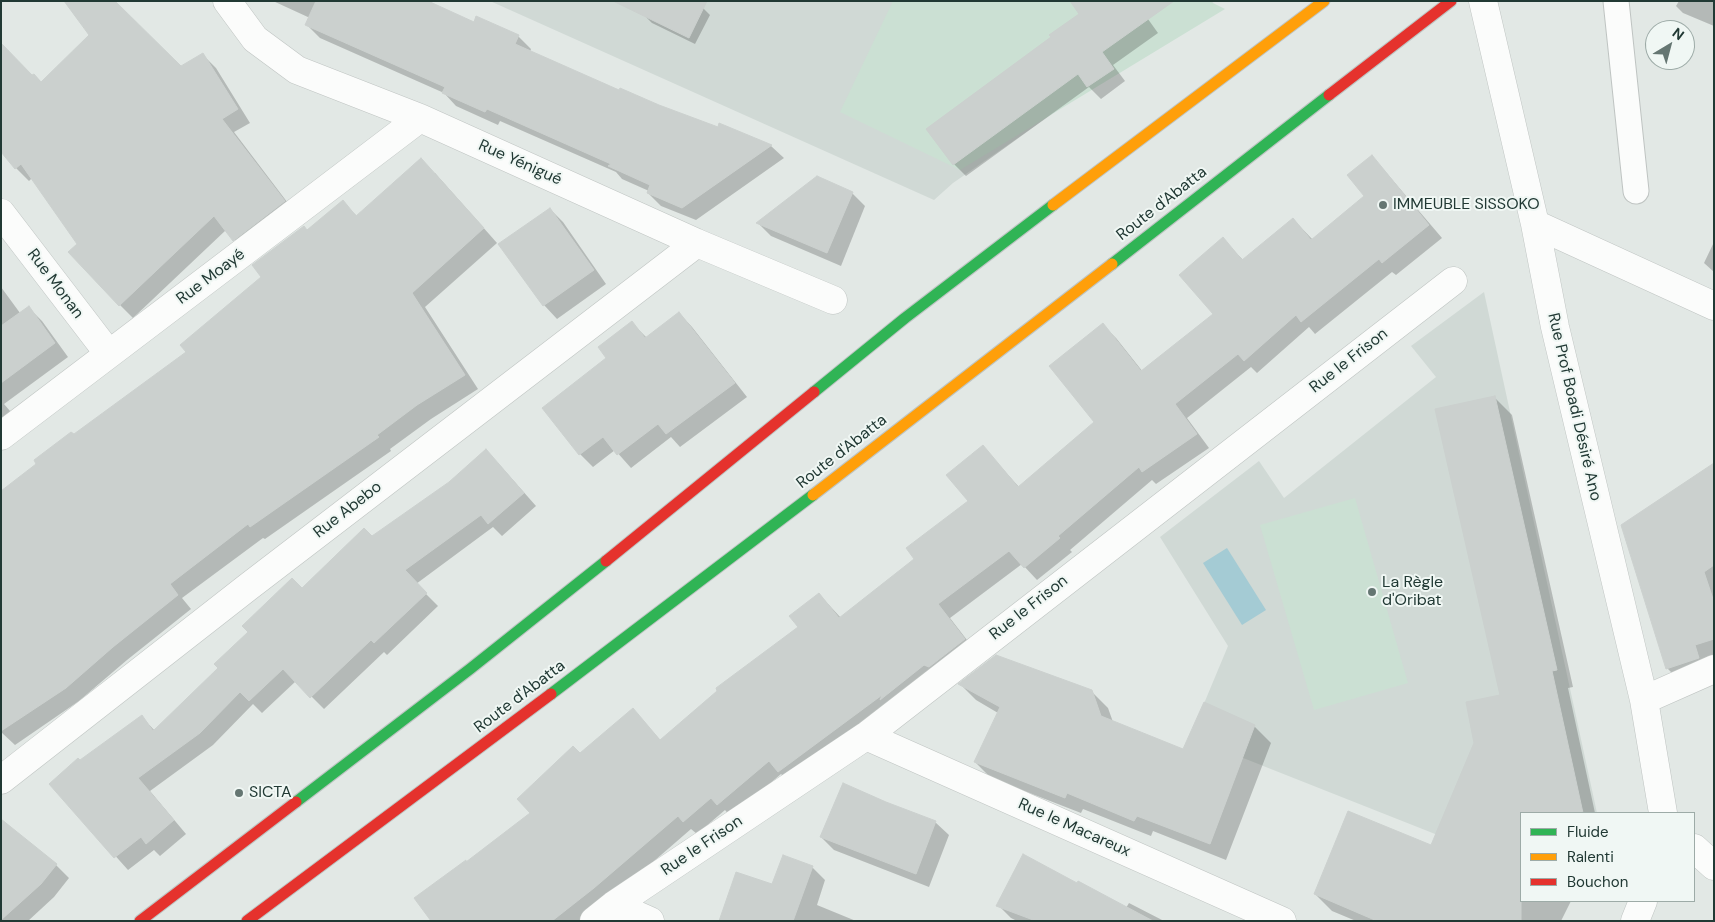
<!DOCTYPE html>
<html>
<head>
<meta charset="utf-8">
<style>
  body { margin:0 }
  #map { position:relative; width:1715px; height:922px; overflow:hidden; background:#e2e8e5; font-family:"DM Sans",sans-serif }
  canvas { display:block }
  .frame { position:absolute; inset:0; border:2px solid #213934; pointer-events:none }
  .legend { position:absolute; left:1520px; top:812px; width:175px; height:90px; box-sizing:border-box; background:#f0f7f4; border:1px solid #9daba7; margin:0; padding:6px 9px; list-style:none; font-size:15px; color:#213934 }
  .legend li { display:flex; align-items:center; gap:10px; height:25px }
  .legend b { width:25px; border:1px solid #9daba7 }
  .north { position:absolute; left:1645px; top:20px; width:50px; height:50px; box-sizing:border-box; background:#f0f7f4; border:1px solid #9daba7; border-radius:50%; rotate:37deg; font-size:14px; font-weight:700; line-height:20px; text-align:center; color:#213934 }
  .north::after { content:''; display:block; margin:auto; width:18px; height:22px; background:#657672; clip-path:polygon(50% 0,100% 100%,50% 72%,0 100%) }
</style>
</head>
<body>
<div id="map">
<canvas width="1715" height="922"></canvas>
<div class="frame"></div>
<ul class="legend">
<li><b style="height:6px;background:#30b455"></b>Fluide</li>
<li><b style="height:6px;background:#ff9f0a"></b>Ralenti</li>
<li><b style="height:6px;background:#e5322d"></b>Bouchon</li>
</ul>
<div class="north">N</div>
</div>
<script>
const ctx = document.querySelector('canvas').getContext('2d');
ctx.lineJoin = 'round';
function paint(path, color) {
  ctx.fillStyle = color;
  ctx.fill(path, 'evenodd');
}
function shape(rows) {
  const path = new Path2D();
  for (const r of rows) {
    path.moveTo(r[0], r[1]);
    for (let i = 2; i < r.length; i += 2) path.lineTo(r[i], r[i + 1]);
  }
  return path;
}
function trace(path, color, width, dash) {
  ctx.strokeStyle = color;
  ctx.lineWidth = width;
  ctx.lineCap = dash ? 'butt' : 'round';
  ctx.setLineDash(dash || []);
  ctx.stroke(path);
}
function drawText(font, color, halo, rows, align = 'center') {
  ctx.font = font + ' "DM Sans",sans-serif';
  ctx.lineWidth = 4;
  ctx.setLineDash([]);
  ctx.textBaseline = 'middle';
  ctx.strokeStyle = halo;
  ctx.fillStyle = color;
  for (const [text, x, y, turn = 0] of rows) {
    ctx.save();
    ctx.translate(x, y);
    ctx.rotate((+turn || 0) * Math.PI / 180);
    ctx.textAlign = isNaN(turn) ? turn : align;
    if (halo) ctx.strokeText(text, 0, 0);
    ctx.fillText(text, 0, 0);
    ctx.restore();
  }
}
paint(shape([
  [490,1,1215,1,953,183,934,200],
  [1484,292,1597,813,1521,813,1521,868,1190,737,1228,646,1160,537,1259,461,1284,498,1436,377,1411,346]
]), '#d0d9d5');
paint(shape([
  [893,1,1209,1,1225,9,960,170,840,112],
  [1355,498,1408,683,1314,710,1260,525]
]), '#cbe0d3');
paint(shape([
  [1227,548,1266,610,1242,625,1203,563]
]), '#a4cbd4');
paint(shape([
  [273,1,425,1,474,24,518,36,531,49,530,52,620,91,718,128,720,125,771,146,784,158,696,220,661,206,648,193,649,191,622,179,616,172,500,121,498,125,456,106,444,93,320,38,307,25,310,18],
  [1135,1,1158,33,1113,65,1125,81,1101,99,1089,87,966,176,954,164,928,129],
  [1679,1,1714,1,1714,26,1683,13,1676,6],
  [703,8,710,15,695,44,652,23,645,16],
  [203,55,216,68,250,123,234,132,297,215,247,253,226,230,133,318,120,305,32,178,29,181,16,168,32,77,34,75,42,83,181,68],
  [1371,157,1384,170,1442,238,1396,275,1392,272,1315,334,1309,327,1257,373,1251,367,1187,418,1209,448,1156,484,1152,480,1070,550,1072,552,1037,580,1022,564,950,618,977,653,792,785,781,774,731,817,725,810,697,834,691,829,608,901,582,921,429,921,431,919,467,863,532,813,580,755,645,723,661,741,800,627,819,594,841,618,916,559,970,502,983,447,1019,487,1095,422,1103,325,1116,338,1143,372,1214,315,1223,239,1243,260,1293,219,1313,240,1366,196],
  [435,173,497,243,425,307,478,389,431,419,390,449,391,451,265,539,263,538,182,598,191,609,127,660,79,701,15,745,1,732,1,493,74,436,188,352,307,231,342,202,357,216],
  [852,193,865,206,841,266,771,236,758,223],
  [550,209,563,222,606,284,557,319,544,305],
  [1714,242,1714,272,1704,263],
  [1,287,20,313,28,307,42,321,68,357,4,404,16,418,1,429],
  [679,313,692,327,747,397,680,447,671,437,631,468,615,450,593,467,580,454,608,358,631,322,647,338],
  [1495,398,1512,415,1573,687,1568,688,1595,813,1521,813,1521,901,1571,901,1561,921,1356,921,1332,911,1315,894,1432,846,1501,696],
  [498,463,536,506,502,536,493,527,416,584,438,606,387,655,384,652,324,709,296,681,262,713,253,704,213,745,150,791,186,834,160,856,154,850,128,870,51,784,142,717,155,731,302,590,372,538],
  [1697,513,1714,567,1714,661,1684,685,1667,668],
  [960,684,1091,691,1108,708,1113,722,1184,750,1254,726,1271,743,1226,860,1153,831,1151,836,1083,809,1081,813,991,778,975,762,998,713,976,700],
  [886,803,935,822,949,835,929,887,834,850,821,837],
  [1,822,56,865,69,878,54,897,28,921,1,921],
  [812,867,825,880,817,905,856,921,720,921,773,886],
  [1078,885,1126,908,1129,903,1164,921,1017,921,1011,918,998,905]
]), '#0003');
const building = shape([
  [64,1,115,1,181,66,203,53,238,109,222,119,285,201,233,241,214,216,119,306,68,252,77,244,21,164,15,169,1,152,1,43,32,75,34,74,41,82,89,35,64,1],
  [316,1,428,1,474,22,476,16,519,35,515,44,619,90,620,88,659,105,718,127,719,123,772,145,682,208,647,193,650,185,608,166,611,164,487,109,485,112,442,93,445,87,305,25,316,1],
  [613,1,707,1,689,38,613,1],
  [1070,1,1174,1,1102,52,1114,69,1087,87,1078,74,953,165,926,129,1051,37,1049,35,1079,14,1070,1],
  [1372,155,1429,225,1382,263,1379,259,1301,322,1296,315,1244,361,1238,354,1175,404,1197,434,1142,472,1139,467,1058,536,1060,538,1024,568,1009,551,938,604,965,639,929,667,924,665,880,700,882,695,778,772,769,761,717,805,711,798,683,822,678,816,594,888,552,921,431,921,414,898,466,860,466,862,530,813,517,799,573,746,580,753,633,708,660,740,717,691,716,688,798,627,789,616,819,593,839,618,914,559,906,548,968,501,946,475,983,445,1018,487,1094,422,1049,366,1103,323,1141,371,1213,314,1179,275,1223,237,1242,260,1293,218,1311,240,1364,196,1347,175,1372,155],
  [421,158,484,228,412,293,465,375,417,405,377,435,379,437,250,527,248,524,170,584,178,595,113,647,66,688,1,731,1,491,36,464,34,460,71,432,74,434,186,352,180,345,261,277,252,265,304,226,307,230,343,200,356,216,421,158],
  [817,176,853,192,827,253,756,223,817,176],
  [550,208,594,270,543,306,498,244,550,208],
  [29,306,55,343,1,383,1,326,29,306],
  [679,312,735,383,666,434,658,424,617,455,603,437,579,455,542,408,606,358,598,347,632,321,645,338,679,312],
  [1495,396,1557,670,1552,671,1583,813,1521,813,1521,921,1377,921,1314,894,1348,811,1431,845,1474,743,1466,702,1500,695,1435,409,1495,396],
  [486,449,524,493,488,524,481,515,405,570,427,593,374,643,371,640,310,698,283,669,249,701,240,692,200,733,138,778,174,820,146,844,141,837,114,858,49,784,78,758,80,760,142,715,153,731,218,668,214,664,248,632,242,626,292,578,302,588,364,528,372,536,449,482,486,449],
  [1714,463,1714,565,1704,572,1714,602,1714,639,1695,645,1699,658,1666,669,1621,525,1714,463],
  [996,655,1092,690,1101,716,1183,749,1204,702,1255,725,1210,844,1137,816,1134,821,1067,793,1065,798,974,762,1000,707,958,684,996,655],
  [843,783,886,802,936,821,916,874,820,837,843,783],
  [1,819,57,864,41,884,1,920,1,819],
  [1023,854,1077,883,1078,881,1153,921,1036,921,996,906,1023,854],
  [783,855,813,866,793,921,719,921,736,872,772,884,783,855]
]);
paint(building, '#cbd0ce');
trace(building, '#cbd0ce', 1);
const lane = shape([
  [1616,1,1636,191]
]);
const street = shape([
  [227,1,255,39,297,70,420,118,697,243,833,300],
  [1483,1,1535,224,1555,327,1644,700,1663,813],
  [1,213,109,354],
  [1535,224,1714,306],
  [1,436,420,118],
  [1644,700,1714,669],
  [866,736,1282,921],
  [1,780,248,587,697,243],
  [1694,848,1714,866],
  [614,905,650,921],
  [594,921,614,905,866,736,1453,281],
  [1635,921,1643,901]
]);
const fast = shape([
  [1112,264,1329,95],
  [814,392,905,318,1053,205],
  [551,694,813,495],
  [296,802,470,669,606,561]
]);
const slow = shape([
  [1053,205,1324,1],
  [813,495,1112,264]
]);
const jam = shape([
  [1329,95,1451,1],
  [606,561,814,392],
  [140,921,296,802],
  [247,921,551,694]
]);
trace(lane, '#bfc4c2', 27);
trace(street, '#bfc4c2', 29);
trace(fast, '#bec5c3', 13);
trace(slow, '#bec5c3', 13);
trace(jam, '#bec5c3', 13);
trace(lane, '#fbfcfb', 25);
trace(street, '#fbfcfb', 28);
trace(fast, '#30b455', 11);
trace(slow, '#ff9f0a', 11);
trace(jam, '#e5322d', 11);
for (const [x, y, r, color] of [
  [1383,205,5,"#657672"],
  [1372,592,5,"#657672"],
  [239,793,5,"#657672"]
]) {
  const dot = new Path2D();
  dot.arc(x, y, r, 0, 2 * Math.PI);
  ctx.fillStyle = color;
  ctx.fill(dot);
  trace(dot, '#f0f7f4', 2);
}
drawText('16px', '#213934', '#f0f7f4', [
  ["Rue Yénigué",520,163,24],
  ["Route d'Abatta",1162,204,-38],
  ["Rue Moayé",211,277,-37],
  ["Rue Monan",55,284,53],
  ["Rue le Frison",1349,361,-38],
  ["Rue Prof Boadi Désiré Ano",1574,407,77],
  ["Route d'Abatta",842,452,-38],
  ["Rue Abebo",348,510,-38],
  ["Rue le Frison",1029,608,-38],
  ["Route d'Abatta",520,697,-37],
  ["Rue le Macareux",1074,828,24],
  ["Rue le Frison",702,846,-34]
]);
drawText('16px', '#213934', '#f0f7f4', [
  ["IMMEUBLE SISSOKO",1393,205],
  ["La Règle",1382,583],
  ["d'Oribat",1382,601],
  ["SICTA",249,793]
], 'left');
</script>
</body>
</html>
